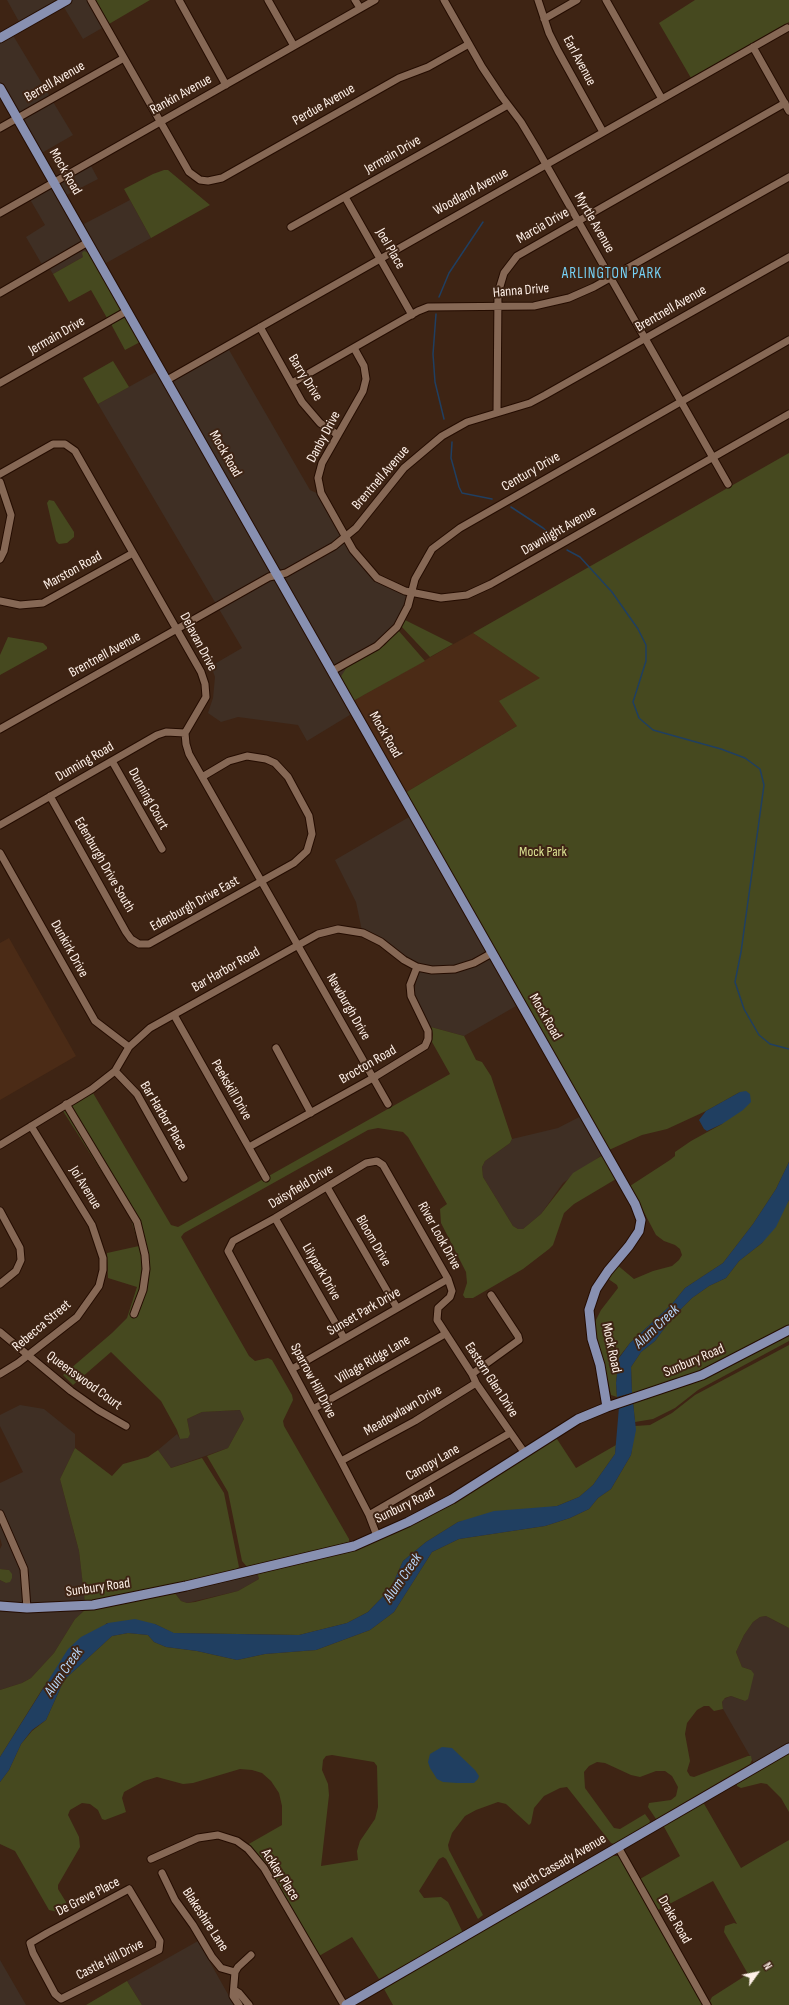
<!DOCTYPE html>
<html>
<head>
<meta charset="utf-8">
<style>
  body { margin:0 }
  #map { position:relative; width:789px; height:2005px; overflow:hidden; background:#3e2414; font-family:"Sofia Sans Condensed",sans-serif }
  canvas { display:block }
  .north { position:absolute; left:737px; top:1953px; width:40px; height:40px; -webkit-text-stroke:3px #3e2414; paint-order:stroke; rotate:57deg; font-size:11px; font-weight:700; line-height:16px; text-align:center; color:#fef0e8 }
  .north::after { content:''; display:block; margin:auto; width:14px; height:18px; background:#fef0e8; clip-path:polygon(50% 0,100% 100%,50% 72%,0 100%) }
</style>
</head>
<body>
<div id="map">
<canvas width="789" height="2005"></canvas>
<div class="north">N</div>
</div>
<script>
const ctx = document.querySelector('canvas').getContext('2d');
ctx.lineJoin = 'round';
function paint(path, color) {
  ctx.fillStyle = color;
  ctx.fill(path, 'evenodd');
}
function shape(rows) {
  const path = new Path2D();
  for (const r of rows) {
    path.moveTo(r[0], r[1]);
    for (let i = 2; i < r.length; i += 2) path.lineTo(r[i], r[i + 1]);
  }
  return path;
}
function trace(path, color, width, dash) {
  ctx.strokeStyle = color;
  ctx.lineWidth = width;
  ctx.lineCap = dash ? 'butt' : 'round';
  ctx.setLineDash(dash || []);
  ctx.stroke(path);
}
function drawText(font, color, halo, rows, align = 'center') {
  ctx.font = font + ' "Sofia Sans Condensed",sans-serif';
  ctx.lineWidth = 4;
  ctx.setLineDash([]);
  ctx.textBaseline = 'middle';
  ctx.strokeStyle = halo;
  ctx.fillStyle = color;
  for (const [text, x, y, turn = 0] of rows) {
    ctx.save();
    ctx.translate(x, y);
    ctx.rotate((+turn || 0) * Math.PI / 180);
    ctx.textAlign = isNaN(turn) ? turn : align;
    if (halo) ctx.strokeText(text, 0, 0);
    ctx.fillText(text, 0, 0);
    ctx.restore();
  }
}
paint(shape([
  [7,0,95,0,109,24,83,39,62,4,22,27],
  [11,32,73,135,40,154,0,87,0,39],
  [89,162,98,179,63,197,80,226,130,200,151,238,99,267,83,257,53,274,48,266,44,268,26,237,45,225,28,196],
  [225,343,310,490,323,496,362,560,373,574,412,592,402,619,405,620,393,638,375,651,358,710,307,741,298,725,238,717,221,722,208,713,213,698,215,677,211,666,242,648,98,404,163,368,170,374],
  [416,813,523,1002,464,1036,431,1027,416,1001,414,992,419,966,362,931,356,902,335,860],
  [587,1113,609,1150,563,1183,541,1214,523,1229,518,1229,513,1226,483,1177,482,1167,485,1161,510,1143,512,1139,558,1128],
  [20,1405,44,1409,75,1434,75,1448,60,1479,79,1551,86,1609,75,1619,54,1653,31,1678,22,1683,0,1690,0,1580,6,1583,9,1570,0,1569,0,1549,2,1545,0,1538,0,1483,23,1472,0,1426,0,1415],
  [240,1410,244,1419,228,1448,171,1468,158,1450,177,1434,180,1439,190,1434,187,1419,202,1412],
  [256,1566,259,1579,238,1591,187,1603,181,1601,174,1592],
  [766,1616,789,1628,789,1752,758,1770,723,1709,722,1702,724,1699,731,1696,745,1701,751,1670,742,1667,736,1652,744,1635,753,1622,760,1617],
  [198,1941,234,2005,142,2005,127,1981],
  [0,1960,26,2005,0,2005]
]), '#3f2f24');
paint(shape([
  [473,633,541,678,517,726,405,793,353,701],
  [9,938,76,1056,0,1100,0,943]
]), '#4b2b16');
paint(shape([
  [95,0,150,0,109,24],
  [695,0,789,0,789,22,691,78,659,23],
  [164,170,168,170,210,205,151,238,124,189,153,174],
  [84,251,89,253,122,309,107,318,91,290,69,302,53,274,83,257,82,253],
  [122,317,127,317,142,341,125,350,111,324],
  [113,361,129,387,98,404,83,378],
  [789,453,789,1162,776,1189,753,1224,723,1263,685,1288,672,1304,630,1343,619,1357,616,1383,617,1397,611,1395,604,1363,593,1326,601,1310,618,1288,617,1285,607,1278,616,1264,634,1279,653,1271,672,1266,679,1260,682,1255,680,1249,675,1245,664,1241,656,1235,630,1186,670,1160,675,1156,675,1152,691,1141,722,1124,740,1092,706,1111,667,1129,642,1135,609,1150,405,793,517,726,499,701,540,678,473,633],
  [49,500,54,501,74,532,74,537,67,543,59,544,56,541,47,503],
  [405,620,453,644,430,657,401,626],
  [398,630,425,661,353,701,340,678,347,667,385,645],
  [8,637,43,643,47,647,47,649,0,675,0,655],
  [431,1027,464,1036,476,1060,482,1062,491,1076,512,1139,510,1143,485,1161,482,1167,483,1177,513,1226,518,1229,523,1229,541,1214,573,1173,603,1155,616,1179,574,1204,564,1213,553,1245,549,1249,523,1269,473,1298,465,1298,463,1295,467,1283,466,1272,441,1223,440,1209,447,1204,408,1137,403,1132,378,1128,368,1130,184,1233,181,1237,249,1356,255,1361,268,1358,272,1360,292,1395,293,1400,283,1421,284,1426,349,1539,349,1542,248,1568,242,1561,228,1492,207,1456,228,1448,244,1419,240,1410,202,1412,187,1419,190,1434,188,1438,180,1439,177,1430,161,1401,111,1352,73,1385,63,1375,112,1333,127,1318,137,1287,108,1278,107,1253,139,1246,130,1216,63,1111,93,1093,171,1225,178,1227,450,1074,432,1042,433,1034],
  [789,1200,789,1327,688,1378,632,1393,631,1367,641,1352,655,1341,672,1318,692,1298,709,1286,726,1278,739,1261,762,1243],
  [789,1334,789,1341,698,1390,675,1408,653,1419,635,1422,633,1402,692,1384],
  [789,1345,789,1628,766,1616,760,1617,753,1622,744,1635,736,1652,742,1667,751,1670,754,1674,748,1699,745,1701,731,1696,725,1698,722,1702,723,1709,714,1711,709,1706,704,1706,697,1710,687,1723,685,1734,690,1761,687,1771,690,1776,694,1777,748,1756,751,1756,752,1760,750,1764,656,1819,648,1807,649,1803,671,1800,676,1796,678,1787,672,1776,665,1771,656,1771,640,1777,631,1775,605,1763,597,1762,589,1766,584,1772,585,1788,614,1828,620,1829,645,1814,650,1821,649,1824,614,1844,611,1843,567,1787,560,1788,544,1796,534,1808,531,1823,529,1825,506,1804,498,1802,476,1810,465,1816,452,1833,448,1845,449,1850,483,1915,478,1919,446,1859,443,1857,439,1859,419,1891,424,1898,441,1897,448,1902,463,1933,379,1979,352,1937,319,1956,261,1859,247,1845,282,1825,282,1806,279,1793,271,1781,262,1773,252,1770,240,1769,193,1783,183,1784,157,1777,144,1781,124,1792,122,1798,126,1812,105,1820,102,1819,98,1810,90,1804,82,1803,70,1810,68,1815,79,1837,80,1847,58,1885,58,1889,66,1902,66,1908,58,1912,49,1910,15,1851,0,1844,0,1782,9,1770,21,1744,32,1731,46,1720,64,1680,112,1636,128,1633,148,1635,154,1642,166,1647,197,1651,237,1660,265,1654,316,1650,370,1630,394,1612,432,1552,459,1539,545,1526,570,1518,589,1509,598,1498,611,1489,631,1455,635,1426,650,1425,672,1413,695,1395],
  [332,1755,374,1762,377,1766,378,1807,375,1819,360,1841,357,1851,358,1860,321,1866,329,1795,328,1784,322,1770,323,1760,326,1756],
  [555,1436,576,1468,616,1445,615,1454,593,1485,579,1497,557,1506,458,1522,426,1542,403,1561,391,1588,368,1612,347,1623,299,1635,173,1633,155,1624,107,1623,43,1688,0,1757,0,1690,22,1683,31,1678,54,1653,75,1619,86,1609,113,1606,174,1592,181,1601,187,1603,195,1602,238,1591,259,1579,257,1572,341,1554,376,1541],
  [75,1448,112,1476,123,1464,148,1457,158,1450,171,1468,202,1458,224,1493,239,1567,235,1570,121,1597,85,1603,79,1551,60,1479],
  [0,1569,9,1570,12,1574,12,1578,10,1582,6,1583,0,1580],
  [789,1752,789,1812,781,1798,767,1784,761,1783,741,1788,737,1786,737,1783],
  [703,1802,741,1868,789,1840,789,2005,712,2005,710,2001,712,1997,748,1974,724,1932,725,1926,734,1923,737,1924,713,1881,658,1910,640,1879,680,1856,663,1825],
  [610,1856,619,1856,623,1860,705,2005,393,2005,384,1989],
  [127,1981,142,2005,86,2005]
]), '#46491f');
paint(shape([
  [746,1091,750,1094,751,1102,743,1110,722,1124,707,1131,704,1129,699,1120,706,1111,740,1092],
  [789,1162,789,1200,776,1227,762,1243,739,1261,726,1278,709,1286,692,1298,672,1318,655,1341,641,1352,631,1367,632,1393,617,1397,616,1383,619,1358,630,1343,672,1304,685,1288,723,1263,753,1224,776,1189],
  [633,1402,636,1430,631,1455,611,1489,598,1498,589,1509,570,1518,545,1526,459,1539,432,1552,394,1612,370,1630,316,1650,265,1654,237,1660,197,1651,166,1647,154,1642,148,1635,128,1633,112,1636,64,1680,46,1720,32,1730,21,1744,9,1770,0,1782,0,1757,68,1649,81,1637,108,1623,135,1619,155,1624,174,1633,299,1635,347,1623,368,1612,391,1588,403,1561,426,1542,458,1522,494,1511,557,1506,579,1497,593,1485,615,1454,619,1407],
  [442,1747,452,1748,475,1770,479,1776,478,1779,474,1783,457,1783,443,1782,437,1779,430,1768,428,1762,430,1754]
]), '#203f61');
trace(shape([
  [439,297,449,273,483,222],
  [436,314,433,354,435,382,444,419],
  [452,442,451,458,459,487,462,493,492,499],
  [511,507,543,528,555,538],
  [567,550,580,557,612,592,638,629,646,645,646,661,633,702,639,718,653,730,721,749,745,758,760,769,764,785,741,952,735,982,744,1009,759,1035,770,1044,789,1049]
]), '#203f61', 1.5);
const minor = shape([
  [91,0,189,172,200,180,208,181,222,178,399,78,428,67,469,44],
  [179,0,226,85],
  [268,0,294,46],
  [355,0,360,8],
  [444,0,482,67,502,97,521,122,536,147,728,484],
  [538,0,549,33,558,51,603,132],
  [606,0,662,99],
  [544,19,577,0],
  [753,47,789,111],
  [0,128,124,58],
  [345,197,412,315],
  [0,213,375,0],
  [291,227,508,105],
  [0,293,88,242],
  [260,327,302,402,320,423,338,435],
  [354,348,364,366,366,379,363,391,322,463,318,478,321,493,353,550,377,578,405,591,441,598,467,595,491,584,789,414],
  [167,380,787,28],
  [0,383,127,311],
  [292,383,418,311,428,307,534,306,569,298,594,287,789,177],
  [497,412,498,293,504,273,517,256,785,103],
  [0,474,53,444,65,444,75,451,201,672,205,684,206,697,185,733,186,744,189,754,388,1104],
  [0,482,11,515,4,551,0,559],
  [0,601,20,605,43,603,133,553],
  [332,671,377,646,397,627,408,606,415,579,432,549,460,528,789,340],
  [0,729,269,577,286,573,334,546,356,528,404,468,442,436,467,422,530,403,545,395,789,257],
  [112,761,162,849],
  [50,796,126,932,131,939,139,944,149,944,294,863,307,851,312,834,309,816,288,777,275,763,266,759,247,756,229,761,202,777],
  [0,825,157,735,166,732,185,733],
  [0,853,95,1021,129,1047],
  [174,1015,266,1178],
  [276,1048,311,1113],
  [115,1071,137,1094,184,1178],
  [66,1104,137,1222,145,1255,146,1269,143,1290,134,1314],
  [0,1145,92,1089,115,1071,129,1047,150,1028,318,934,338,929,363,933,381,942,404,960,417,967,432,970,455,969,474,963,492,953],
  [249,1147,373,1078,425,1046,428,1039,428,1031,411,996,410,985,417,967],
  [327,1187,397,1308],
  [0,1211,20,1248,21,1260,16,1271,0,1284],
  [275,1218,344,1338],
  [0,1332,71,1391,98,1410,126,1426],
  [292,1369,448,1279],
  [0,1374,18,1363,77,1317,99,1286,103,1270,103,1258,92,1225,31,1126],
  [472,1374,519,1340,518,1336,491,1295],
  [313,1409,445,1334],
  [341,1461,415,1421,476,1383],
  [0,1514,24,1569,27,1608],
  [369,1515,510,1433],
  [377,1536,369,1515,341,1461,228,1251,233,1241,275,1218,366,1163,377,1161,383,1165,448,1279,452,1291,450,1297,438,1308,437,1320,472,1374,476,1383,524,1452],
  [618,1847,707,2005],
  [151,1859,198,1838,218,1835,237,1841,248,1849,264,1868,344,2005],
  [162,1873,175,1900,193,1925,212,1957,221,1968,235,1972],
  [129,1889,160,1941,159,1950,61,1999,55,1994,33,1953,30,1943,47,1933,129,1889],
  [234,1990,239,1993,249,2005],
  [239,2005,233,1996,235,1972,238,1967,251,1955]
]);
const major = shape([
  [0,38,67,0],
  [0,88,635,1204,641,1220,639,1231,629,1246,608,1271,596,1289,589,1310,592,1339,600,1365,607,1407],
  [0,1606,27,1608,93,1605,186,1586,354,1546,408,1522,452,1499,578,1419,607,1407,702,1375,789,1330],
  [346,2005,789,1748]
]);
trace(minor, '#240c00', 9);
trace(major, '#240c00', 11);
trace(minor, '#866855', 7);
trace(major, '#8890b1', 9);
drawText('14px', '#fef0e8', '#3e2414', [
  ["Earl Avenue",579,61,62],
  ["Berrell Avenue",55,82,-30],
  ["Rankin Avenue",181,95,-29],
  ["Perdue Avenue",324,105,-30],
  ["Jermain Drive",393,155,-30],
  ["Mock Road",65,172,60],
  ["Woodland Avenue",471,192,-29],
  ["Myrtle Avenue",594,223,60],
  ["Marcia Drive",543,226,-30],
  ["Joel Place",390,249,60],
  ["Hanna Drive",521,291,-5],
  ["Brentnell Avenue",671,309,-30],
  ["Jermain Drive",57,336,-30],
  ["Barry Drive",305,378,58],
  ["Danby Drive",324,437,-62],
  ["Mock Road",225,454,60],
  ["Century Drive",531,472,-30],
  ["Brentnell Avenue",381,478,-49],
  ["Dawnlight Avenue",559,531,-30],
  ["Marston Road",73,571,-29],
  ["Delavan Drive",198,642,62],
  ["Brentnell Avenue",105,655,-29],
  ["Mock Road",385,735,60],
  ["Dunning Road",85,762,-30],
  ["Dunning Court",148,799,61],
  ["Edenburgh Drive South",104,865,60],
  ["Edenburgh Drive East",195,904,-29],
  ["Dunkirk Drive",69,949,61],
  ["Bar Harbor Road",226,970,-30],
  ["Newburgh Drive",348,1007,60],
  ["Mock Road",545,1017,60],
  ["Brocton Road",368,1065,-30],
  ["Peekskill Drive",231,1090,60],
  ["Bar Harbor Place",163,1116,59],
  ["Daisyfield Drive",301,1187,-31],
  ["Joi Avenue",85,1188,58],
  ["River Look Drive",439,1236,61],
  ["Bloom Drive",373,1241,60],
  ["Lilypark Drive",321,1272,60],
  ["Sunset Park Drive",364,1312,-30],
  ["Rebecca Street",42,1326,-40],
  ["Mock Road",611,1348,78],
  ["Village Ridge Lane",373,1360,-30],
  ["Sunbury Road",694,1361,-23],
  ["Eastern Glen Drive",491,1380,57],
  ["Queenswood Court",84,1381,36],
  ["Sparrow Hill Drive",313,1381,62],
  ["Meadowlawn Drive",403,1411,-30],
  ["Canopy Lane",433,1463,-30],
  ["Sunbury Road",405,1506,-26],
  ["Sunbury Road",98,1588,-8],
  ["North Cassady Avenue",560,1864,-30],
  ["Ackley Place",280,1875,57],
  ["De Greve Place",88,1897,-27],
  ["Blakeshire Lane",205,1920,57],
  ["Drake Road",674,1920,60],
  ["Castle Hill Drive",110,1960,-27]
]);
drawText('14px', '#dae091', '#3e2414', [
  ["Mock Park",543,852]
]);
ctx.letterSpacing = '1px';
drawText('15px', '#75cff3', '#3e2414', [
  ["ARLINGTON PARK",612,274]
]);
ctx.letterSpacing = '0px';
drawText('italic 15px', '#b6d5f9', '#3e2414', [
  ["Alum Creek",657,1327,-43],
  ["Alum Creek",403,1578,-55],
  ["Alum Creek",64,1672,-55]
]);
</script>
</body>
</html>
